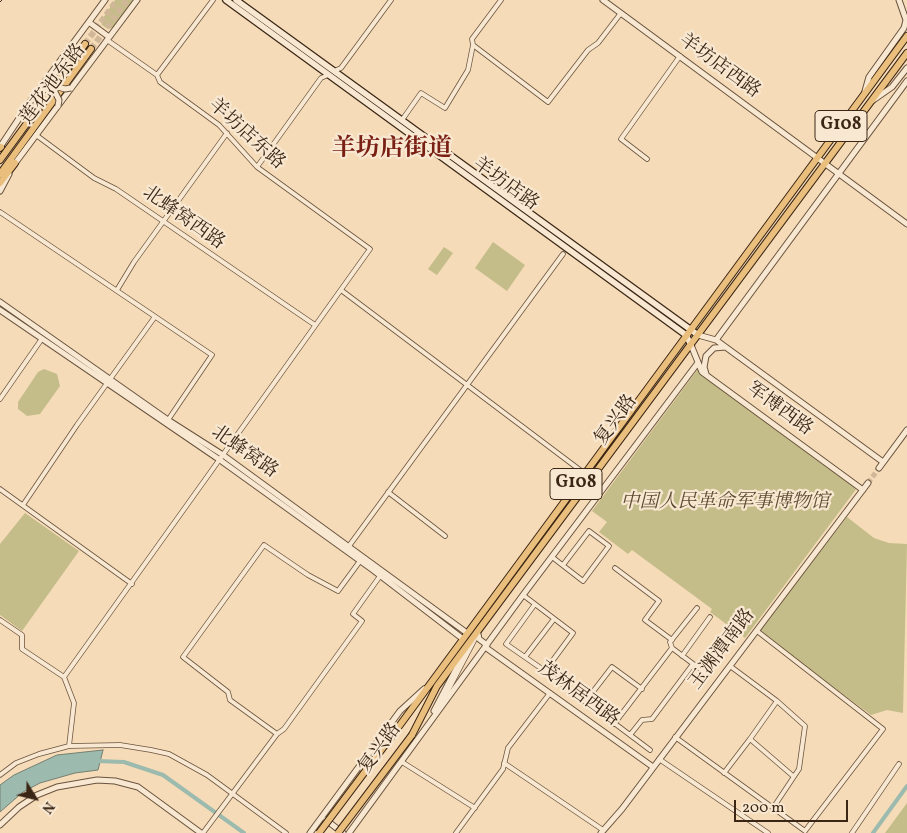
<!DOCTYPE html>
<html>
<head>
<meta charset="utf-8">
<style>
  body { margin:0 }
  #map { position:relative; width:907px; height:833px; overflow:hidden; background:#f5dbb8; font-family:Vollkorn,serif }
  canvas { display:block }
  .north { position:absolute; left:10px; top:773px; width:50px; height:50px; -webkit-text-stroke:4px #f8e8d1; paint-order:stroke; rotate:126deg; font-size:14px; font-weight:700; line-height:20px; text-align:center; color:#3b2615 }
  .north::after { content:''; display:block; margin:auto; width:18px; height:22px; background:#3b2615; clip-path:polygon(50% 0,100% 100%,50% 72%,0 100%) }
  .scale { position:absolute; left:734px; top:800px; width:114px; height:22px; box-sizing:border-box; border:2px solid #3b2615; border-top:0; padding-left:6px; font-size:15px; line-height:18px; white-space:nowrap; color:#3b2615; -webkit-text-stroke:4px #f8e8d1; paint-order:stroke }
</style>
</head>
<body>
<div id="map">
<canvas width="907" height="833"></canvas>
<div class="north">N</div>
<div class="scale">200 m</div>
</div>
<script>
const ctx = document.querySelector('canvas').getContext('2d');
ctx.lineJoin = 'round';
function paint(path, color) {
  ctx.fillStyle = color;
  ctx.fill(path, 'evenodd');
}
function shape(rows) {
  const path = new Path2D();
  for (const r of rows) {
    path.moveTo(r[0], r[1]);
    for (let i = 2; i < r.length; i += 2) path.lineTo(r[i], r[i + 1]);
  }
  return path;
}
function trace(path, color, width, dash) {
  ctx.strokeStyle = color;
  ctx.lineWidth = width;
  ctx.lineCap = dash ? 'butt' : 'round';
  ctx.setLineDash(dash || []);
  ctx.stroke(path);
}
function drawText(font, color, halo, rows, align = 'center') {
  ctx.font = font + ' Vollkorn,"Noto Serif SC",serif';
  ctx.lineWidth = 4.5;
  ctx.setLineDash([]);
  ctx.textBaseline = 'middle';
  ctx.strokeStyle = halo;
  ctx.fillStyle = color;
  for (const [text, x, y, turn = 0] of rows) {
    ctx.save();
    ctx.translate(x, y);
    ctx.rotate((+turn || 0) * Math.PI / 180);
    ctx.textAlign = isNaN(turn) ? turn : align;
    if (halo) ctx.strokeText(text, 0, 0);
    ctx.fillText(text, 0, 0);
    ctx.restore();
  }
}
paint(shape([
  [115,0,134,0,114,27,108,29,102,25,101,21],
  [493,242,525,265,507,291,475,268],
  [444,247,453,253,437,275,428,269],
  [44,369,57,374,60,386,40,414,27,416,18,409,18,402,38,372],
  [698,369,857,488,745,638,710,612,712,609,632,550,628,554,599,532,607,522,592,511],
  [25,513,79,551,22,631,0,615,0,544],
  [847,517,874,538,889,543,907,544,903,713,887,710,871,715,758,632],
  [907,803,907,833,885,833]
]), '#c4bd89');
const water = shape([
  [103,750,98,770,75,773,40,783,23,792,0,812,0,785,14,775,57,755,103,750]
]);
paint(water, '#9cbbae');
trace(water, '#757f71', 1);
trace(shape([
  [97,761,124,762,163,775,244,833],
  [873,833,907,786]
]), '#9cbbae', 4);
trace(shape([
  [868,483,879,468]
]), '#d0b797', 5, [5, 2.5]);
trace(shape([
  [85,44,117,0],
  [91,49,127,0]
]), '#d0b797', 6, [6, 3]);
const minor = shape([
  [473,45,472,39,501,0],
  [334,71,341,68,391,0],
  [157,75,213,0],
  [402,120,421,93,445,108,468,70,473,45,548,102,588,50,598,43,621,13],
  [36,135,94,178,116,189,315,325],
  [647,159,621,139,680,56],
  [257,167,321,78,328,75],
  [0,212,212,355,168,420],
  [117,290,134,262,227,133],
  [341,290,584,473],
  [0,399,41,340],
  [0,489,132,584],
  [388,492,445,536],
  [23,505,77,425,154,318],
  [349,546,563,254],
  [552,557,583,581,609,546,589,531,563,565],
  [615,568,659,601,645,620,672,640],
  [523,595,573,633,545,671,650,750],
  [535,604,506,644,545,671],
  [0,620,22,635,22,649,64,677,74,703,69,746],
  [672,648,670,642,697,608],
  [682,656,710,617],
  [525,657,554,619],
  [730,666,777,701,805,726,799,769,773,808],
  [64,677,370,249,257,167,219,125,160,82,157,75,107,40],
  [777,701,750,739,793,776],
  [585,702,612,667,642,689],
  [441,704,475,639],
  [614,724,672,648,708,675],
  [277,734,230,700,228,692,183,657,264,545,308,575,338,591,360,561],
  [630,735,642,720,652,719,693,664],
  [675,737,805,831,883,729,757,631],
  [659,759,768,833],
  [402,762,475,808],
  [504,763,603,830],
  [724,773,750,739],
  [0,775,16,763,39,754,69,746,120,745,151,750,169,754,207,775,286,833],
  [203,833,277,734,284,729,362,621,353,614,380,576],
  [456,833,503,769,508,748,550,693],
  [852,833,899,764]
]);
const tertiary = shape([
  [603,0,907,224],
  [90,23,109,37],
  [865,91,869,77,904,28,906,20,899,0],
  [872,101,892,87,907,68],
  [0,147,32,99,105,0],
  [13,166,137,0],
  [0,191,9,174],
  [0,302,168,420,223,455,467,633],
  [0,310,220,460,373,570,463,639],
  [698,335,716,340,883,462],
  [716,340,907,81],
  [691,345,702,372,863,490],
  [706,374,704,367,706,356,714,348,725,347],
  [879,468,907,430],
  [478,634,479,639,487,645],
  [485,647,653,767],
  [434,711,465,652],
  [326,820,343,833],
  [0,825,19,807,37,795,57,787,97,780,115,781,138,787,201,833],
  [310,833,400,711,424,689],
  [349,833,523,595,697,364],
  [601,833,622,809,868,483]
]);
const secondary = shape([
  [226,0,686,335,691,345],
  [236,0,698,335]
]);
const trunk = shape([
  [0,148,1,147],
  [0,160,85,44],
  [0,174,91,49],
  [0,183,15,163],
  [397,729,907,36],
  [412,735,437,686,907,53]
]);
trace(minor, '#6a533e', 5.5);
trace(tertiary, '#6a533e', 7);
trace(secondary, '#3b2615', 8);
trace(trunk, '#3b2615', 8);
trace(minor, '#f8e8d1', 4);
trace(tertiary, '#f8e8d1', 5);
trace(secondary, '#f8e8d1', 5.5);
trace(trunk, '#eabe7c', 6);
trace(shape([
  [0,2,2,0]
]), '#3b2615', 1, [9, 9]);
const tertiaryBridge = shape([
  [54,73,53,78,58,87,65,89,71,88],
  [41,90,49,89,55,92,59,100,58,106]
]);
const trunkBridge = shape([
  [319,833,397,729],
  [338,833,412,735]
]);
trace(tertiaryBridge, '#6a533e', 7, []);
trace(trunkBridge, '#3b2615', 8, []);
trace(tertiaryBridge, '#f8e8d1', 5);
trace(trunkBridge, '#eabe7c', 6);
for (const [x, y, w] of [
  [841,126,52],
  [576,484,52]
]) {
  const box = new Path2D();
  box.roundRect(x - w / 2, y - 15.5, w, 31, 4);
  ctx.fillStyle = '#f8e8d1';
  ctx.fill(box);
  trace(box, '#3b2615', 1);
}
drawText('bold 18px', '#3b2615', null, [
  ["G108",841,126],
  ["G108",576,484]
]);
drawText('19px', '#3b2615', '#f8e8d1', [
  ["羊坊店西路",719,67,36],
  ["莲花池东路",54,85,-53],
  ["羊坊店东路",246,135,42],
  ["羊坊店路",505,185,36],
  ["北蜂窝西路",183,219,35],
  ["军博西路",779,410,36],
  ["复兴路",617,421,-54],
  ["北蜂窝路",244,453,35],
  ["玉渊潭南路",723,650,-53],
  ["茂林居西路",578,695,36],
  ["复兴路",381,749,-54]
]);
drawText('italic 19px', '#5d4c32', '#f8e8d1', [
  ["中国人民革命军事博物馆",725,504]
]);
drawText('bold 24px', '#7a1f14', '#f8e8d1', [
  ["羊坊店街道",392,151]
]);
</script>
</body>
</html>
